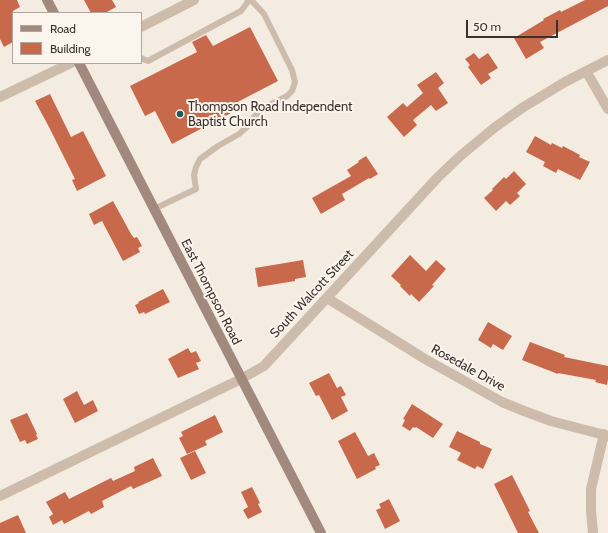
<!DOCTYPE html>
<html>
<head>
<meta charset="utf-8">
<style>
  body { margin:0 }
  #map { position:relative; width:608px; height:533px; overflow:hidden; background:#f4ebe1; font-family:Cabin,sans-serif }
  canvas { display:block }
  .legend { position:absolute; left:12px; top:12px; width:130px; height:52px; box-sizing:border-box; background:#fbf5ee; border:1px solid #aea6a0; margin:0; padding:5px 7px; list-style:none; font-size:12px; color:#3b302b }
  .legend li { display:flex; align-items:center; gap:8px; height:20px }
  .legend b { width:20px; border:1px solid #aea6a0 }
  .scale { position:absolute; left:466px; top:20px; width:92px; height:18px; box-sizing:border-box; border:2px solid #3b302b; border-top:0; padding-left:5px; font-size:12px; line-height:14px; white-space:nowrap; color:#3b302b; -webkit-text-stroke:3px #fbf5ee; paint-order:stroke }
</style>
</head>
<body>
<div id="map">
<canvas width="608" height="533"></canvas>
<ul class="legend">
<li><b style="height:5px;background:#a18a7d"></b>Road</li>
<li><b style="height:11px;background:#c8694b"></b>Building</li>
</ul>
<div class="scale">50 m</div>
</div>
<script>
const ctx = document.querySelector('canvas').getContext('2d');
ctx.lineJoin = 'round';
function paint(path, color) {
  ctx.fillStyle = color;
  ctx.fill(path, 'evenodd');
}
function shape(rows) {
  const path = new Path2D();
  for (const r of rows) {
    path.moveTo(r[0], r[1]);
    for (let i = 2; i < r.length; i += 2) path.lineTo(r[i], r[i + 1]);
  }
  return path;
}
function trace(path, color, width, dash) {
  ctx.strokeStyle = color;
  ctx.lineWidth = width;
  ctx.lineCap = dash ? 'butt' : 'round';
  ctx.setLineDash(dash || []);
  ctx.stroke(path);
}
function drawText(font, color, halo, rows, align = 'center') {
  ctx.font = font + ' Cabin,sans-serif';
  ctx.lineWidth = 4;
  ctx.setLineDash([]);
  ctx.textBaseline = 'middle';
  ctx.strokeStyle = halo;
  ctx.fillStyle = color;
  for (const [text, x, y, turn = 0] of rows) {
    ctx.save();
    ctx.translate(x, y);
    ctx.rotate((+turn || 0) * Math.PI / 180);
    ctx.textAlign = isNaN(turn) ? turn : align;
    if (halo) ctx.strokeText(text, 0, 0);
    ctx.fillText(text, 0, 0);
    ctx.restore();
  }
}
paint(shape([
  [0,0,17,0,20,7,13,11,13,42,4,47,0,39],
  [84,0,112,0,116,7,105,13,91,13],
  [585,0,608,0,608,6,540,42,544,48,526,59,514,38,544,20,543,19,560,10,561,12],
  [250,27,278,81,228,107,231,113,172,144,155,111,145,116,130,86,197,52,192,42,206,35,213,46],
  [474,53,479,59,488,53,498,68,488,74,491,78,481,85,468,67,470,65,465,59],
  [436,72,444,83,438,88,448,103,436,111,431,105,413,120,417,125,404,137,387,117,403,103,407,107,423,93,417,85],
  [50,94,71,137,83,131,106,176,77,191,72,180,75,179,49,127,35,101],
  [535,136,551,145,552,143,562,148,563,146,580,155,579,157,590,162,580,180,558,169,556,173,543,166,545,162,526,152],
  [366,156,378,174,370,179,369,178,342,194,345,200,321,214,312,198,351,176,347,170,359,162,358,161],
  [514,171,526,184,517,193,520,196,510,205,506,201,496,211,484,198,493,190,492,189,504,177,506,179],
  [113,201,131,234,134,238,137,237,142,246,138,248,140,252,123,261,102,221,94,225,89,214],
  [410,255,426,271,436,260,446,269,432,285,434,286,419,302,411,294,410,296,400,286,401,285,391,276],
  [303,260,306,277,295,279,295,281,258,287,255,268],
  [163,289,170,302,145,314,144,312,139,314,135,305,139,303,138,302],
  [488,322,512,336,503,350,493,344,491,348,478,340],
  [530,342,565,355,564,357,608,366,608,379,607,385,595,382,596,380,558,373,558,374,522,360],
  [188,348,191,353,196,351,201,361,196,363,199,369,178,378,168,359],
  [329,373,337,388,341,386,346,395,341,397,348,411,332,420,319,395,316,396,309,383],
  [77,391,84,405,93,400,98,411,75,423,63,399],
  [412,404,443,424,433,438,416,427,415,428,413,427,410,431,402,426,405,420,403,419],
  [27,413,37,434,36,435,38,439,27,444,25,440,20,442,10,420],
  [215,415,223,432,205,441,207,445,187,454,179,438,183,436,181,432],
  [457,431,480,442,480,444,492,449,483,469,477,466,475,469,457,460,461,453,449,447],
  [355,432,368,456,374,453,380,465,375,467,376,469,357,479,338,441],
  [195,451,206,473,191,480,180,458],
  [153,458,162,476,133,489,131,486,102,501,104,507,91,514,89,511,64,524,62,520,53,525,49,517,53,514,46,502,65,492,69,499,111,478,113,481,135,471,134,467],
  [512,475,530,511,528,512,539,533,518,533,494,484],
  [252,487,260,503,258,504,262,512,248,519,243,510,248,507,241,492],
  [389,499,400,521,385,529,376,510,381,508,379,504],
  [18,515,26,533,0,533,0,523]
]), '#c8694b');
trace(shape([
  [141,58,148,61,226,19,241,11,247,3,248,0],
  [154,209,196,189,194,175,196,167,200,159,218,146,239,134,248,126,254,117,262,109,287,96,292,91,295,82,292,70,264,14,251,0]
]), '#cdbbac', 6);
trace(shape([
  [141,27,194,0],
  [586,71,608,109],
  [0,97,71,63],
  [327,298,425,359,502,402,524,411,551,421,608,436],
  [0,496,241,379,264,366,439,176,459,157,494,128,522,108,565,82,608,60],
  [593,533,591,511,591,489,604,434]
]), '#cdbbac', 10);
trace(shape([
  [47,0,54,13],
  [79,63,321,533]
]), '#a18a7d', 10);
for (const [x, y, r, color] of [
  [180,114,4,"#1f5a5e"]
]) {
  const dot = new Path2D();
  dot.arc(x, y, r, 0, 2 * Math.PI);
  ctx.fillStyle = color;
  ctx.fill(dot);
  trace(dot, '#fbf5ee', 1.5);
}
drawText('13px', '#3b302b', '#fbf5ee', [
  ["Thompson Road Independent",188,107],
  ["Baptist Church",188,122]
], 'left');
drawText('13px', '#3b302b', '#fbf5ee', [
  ["East Thompson Road",211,292,63],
  ["South Walcott Street",312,294,-47],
  ["Rosedale Drive",468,368,29]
]);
</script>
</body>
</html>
